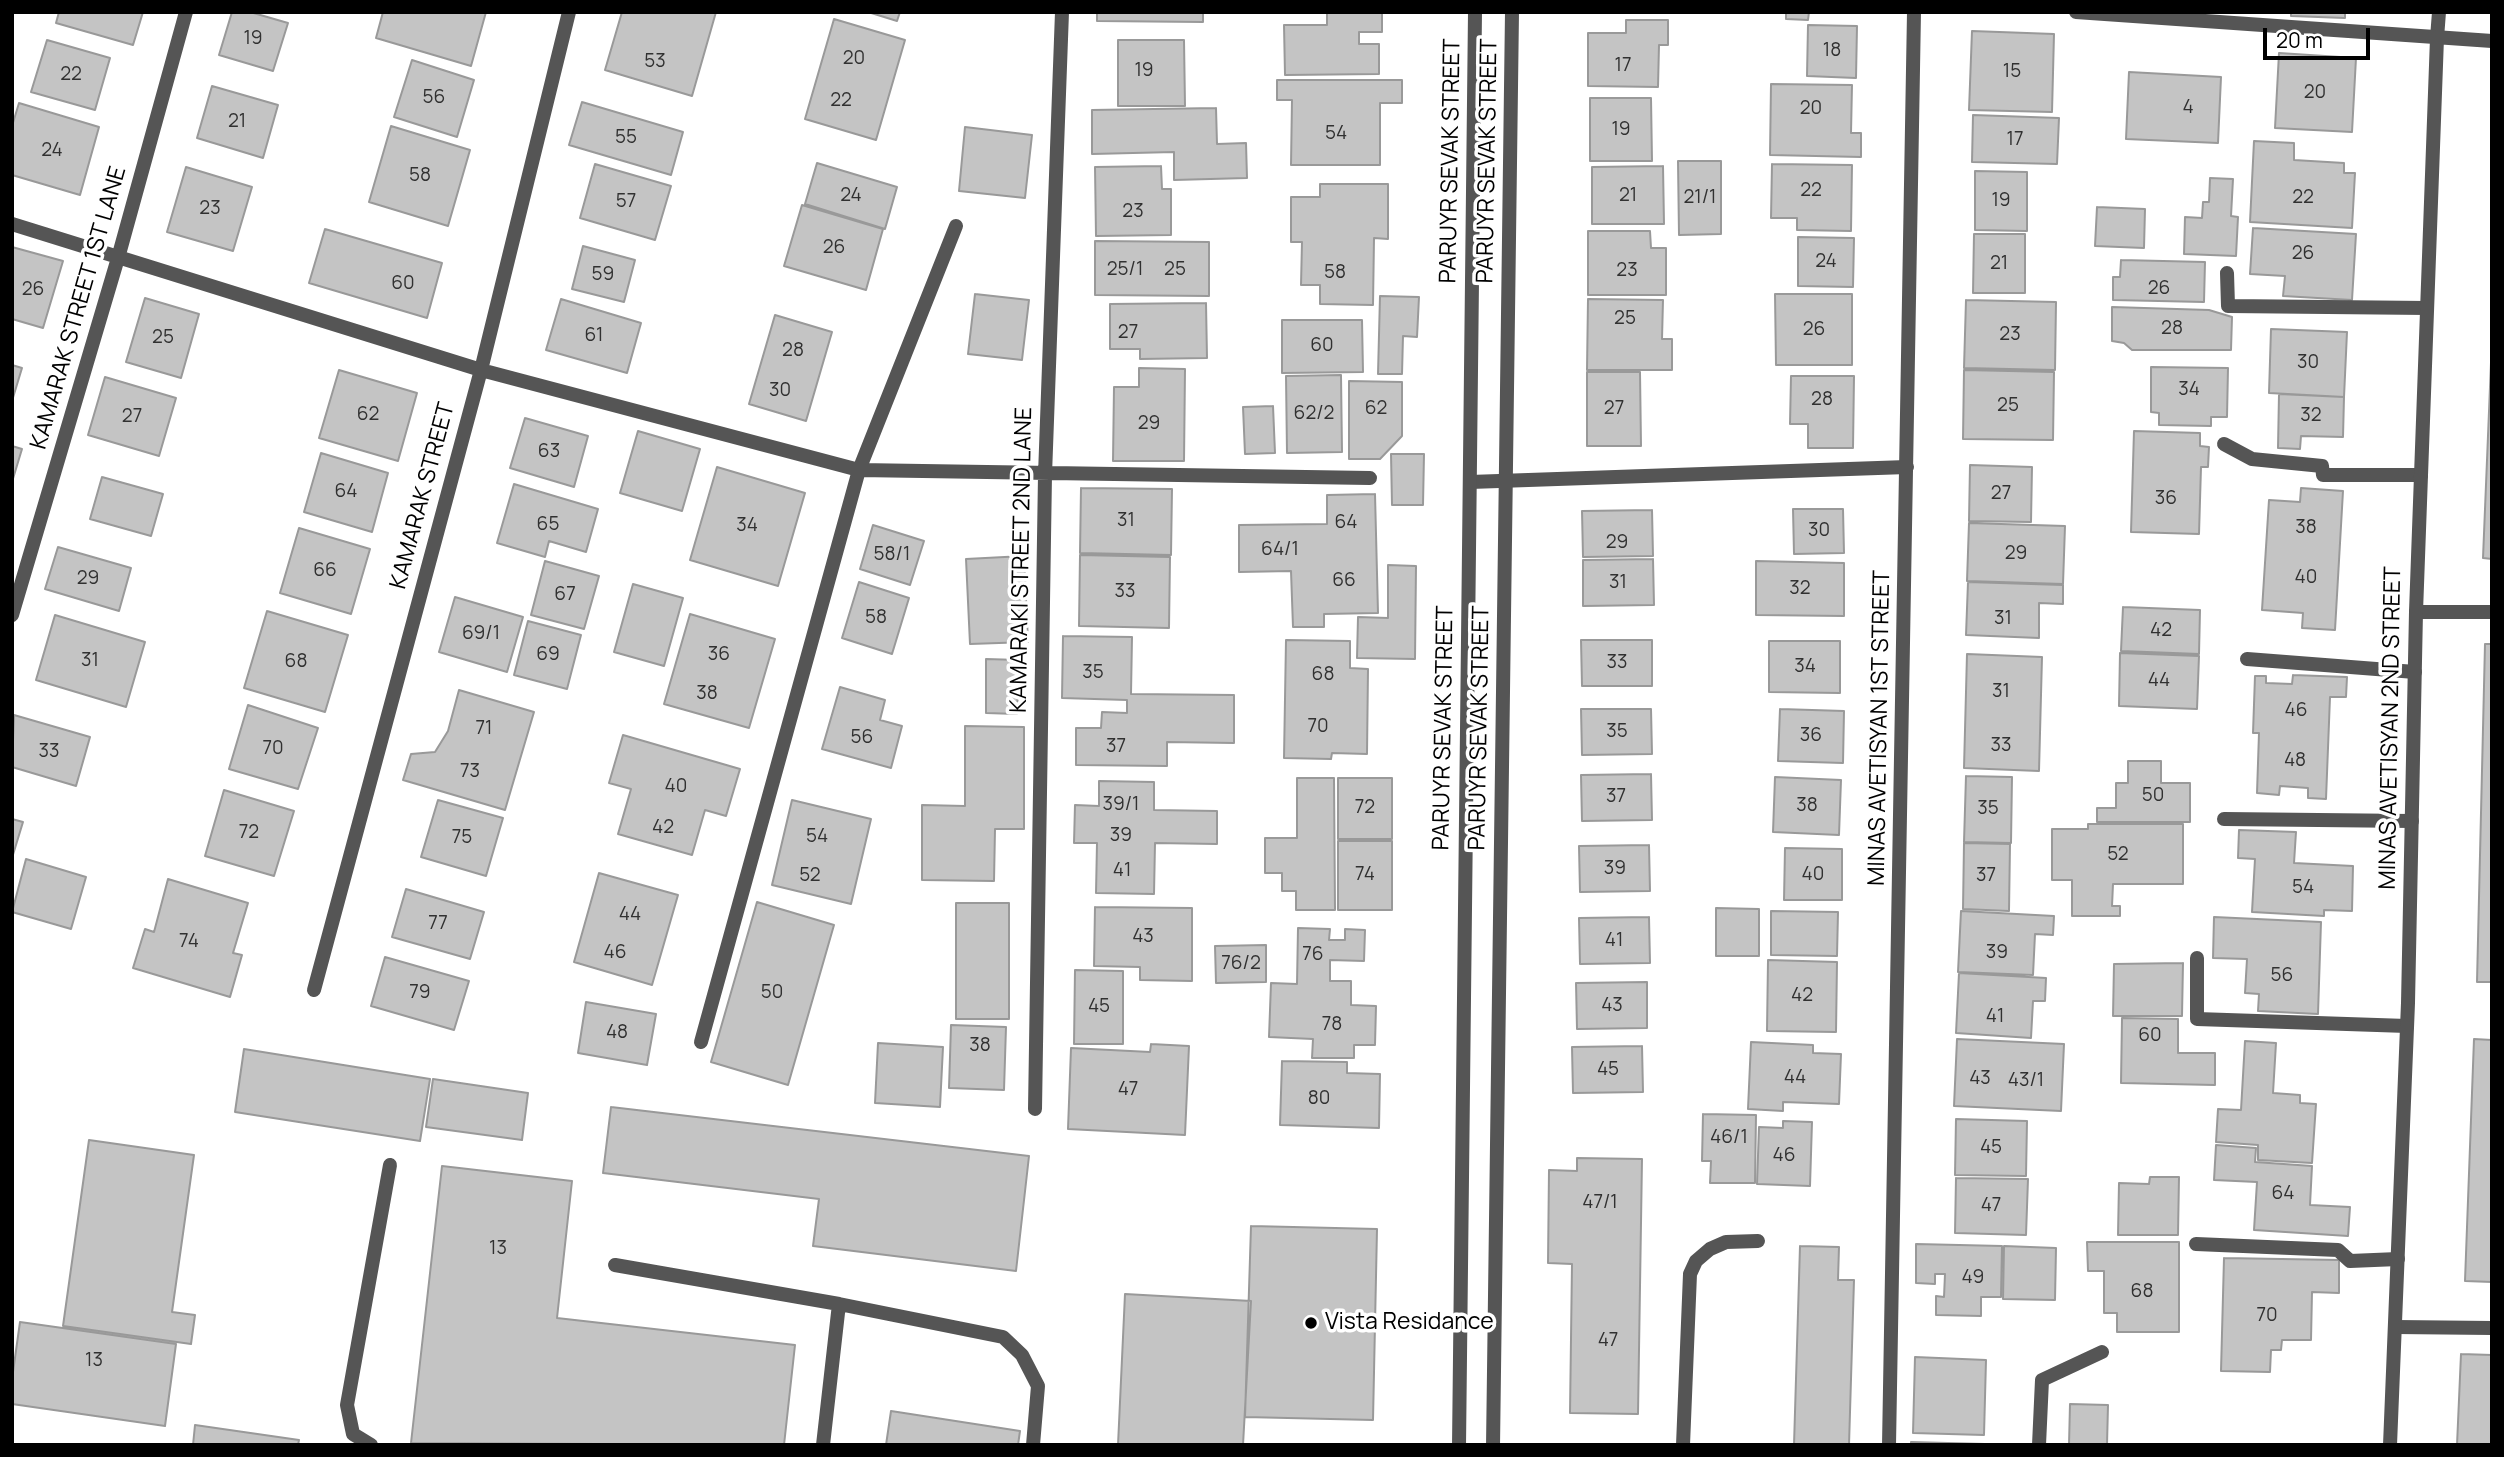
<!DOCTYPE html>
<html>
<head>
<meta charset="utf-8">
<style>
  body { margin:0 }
  #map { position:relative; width:2504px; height:1457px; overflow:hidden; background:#fff; font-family:Manrope,sans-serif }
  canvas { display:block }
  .frame { position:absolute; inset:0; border:14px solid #000; pointer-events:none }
  .scale { position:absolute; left:2263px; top:28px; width:107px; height:32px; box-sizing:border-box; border:4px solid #000; border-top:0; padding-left:9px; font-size:21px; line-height:24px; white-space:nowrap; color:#000; -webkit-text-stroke:5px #fff; paint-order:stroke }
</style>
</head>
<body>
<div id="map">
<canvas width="2504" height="1457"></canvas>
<div class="frame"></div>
<div class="scale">20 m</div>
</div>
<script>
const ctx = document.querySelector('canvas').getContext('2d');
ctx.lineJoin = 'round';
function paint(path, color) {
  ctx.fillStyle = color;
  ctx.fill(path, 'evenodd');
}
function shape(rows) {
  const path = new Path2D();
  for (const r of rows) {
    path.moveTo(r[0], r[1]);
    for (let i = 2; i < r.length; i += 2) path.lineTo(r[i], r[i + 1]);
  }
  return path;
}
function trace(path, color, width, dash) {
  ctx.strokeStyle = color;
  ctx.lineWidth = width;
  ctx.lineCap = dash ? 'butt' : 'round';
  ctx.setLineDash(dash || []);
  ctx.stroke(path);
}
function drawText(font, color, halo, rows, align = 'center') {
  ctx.font = font + ' Manrope,sans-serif';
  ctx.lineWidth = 7;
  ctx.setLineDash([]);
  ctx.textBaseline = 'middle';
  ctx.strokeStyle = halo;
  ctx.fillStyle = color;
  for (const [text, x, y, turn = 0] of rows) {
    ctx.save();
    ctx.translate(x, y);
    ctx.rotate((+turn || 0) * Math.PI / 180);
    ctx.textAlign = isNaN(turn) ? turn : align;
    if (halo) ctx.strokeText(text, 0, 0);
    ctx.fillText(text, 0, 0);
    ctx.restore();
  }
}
const building = shape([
  [59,12,143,12,133,45,56,23,59,12],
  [232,12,250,12,288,23,273,71,219,55,232,12],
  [383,12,486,12,471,66,376,38,383,12],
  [622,12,716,12,692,96,605,70,622,12],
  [868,12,900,12,897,21,868,12],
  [1097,12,1203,12,1203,22,1097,21,1097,12],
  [1327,12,1382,12,1382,32,1359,32,1359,44,1379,44,1379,74,1285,75,1284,25,1327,25,1327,12],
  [1786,12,1809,12,1808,20,1786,19,1786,12],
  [2291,12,2345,12,2345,18,2291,16,2291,12],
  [834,19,905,40,876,140,805,119,834,19],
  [1626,20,1668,20,1668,45,1659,45,1658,87,1588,86,1588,33,1626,33,1626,20],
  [1808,25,1857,26,1856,78,1807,76,1808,25],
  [1972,31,2054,34,2052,112,1969,110,1972,31],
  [47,40,110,58,95,110,31,92,47,40],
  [1118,40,1184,40,1185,106,1118,106,1118,40],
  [2279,53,2356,58,2352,132,2275,128,2279,53],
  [412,60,474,80,457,137,394,117,412,60],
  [2129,72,2221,77,2218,143,2126,139,2129,72],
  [1277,80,1402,80,1402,103,1380,103,1380,165,1291,165,1292,100,1277,100,1277,80],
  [1771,84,1852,85,1851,133,1861,133,1861,157,1770,155,1771,84],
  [212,86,278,105,263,158,197,138,212,86],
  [1590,98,1651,98,1652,161,1590,161,1590,98],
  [582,102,683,132,671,175,569,145,582,102],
  [19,103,99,127,80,195,12,175,12,126,19,103],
  [1216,108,1217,144,1246,143,1247,178,1174,180,1174,152,1092,154,1092,110,1216,108],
  [1973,115,2059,118,2057,164,1972,162,1973,115],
  [391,126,470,150,448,226,369,202,391,126],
  [965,127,1032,135,1025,198,959,191,965,127],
  [2254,141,2294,143,2294,160,2344,163,2344,173,2355,173,2352,228,2250,222,2254,141],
  [1678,161,1721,161,1721,234,1679,235,1678,161],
  [817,163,897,187,885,229,805,204,817,163],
  [595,164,671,186,655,240,580,218,595,164],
  [1772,164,1852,165,1851,231,1797,230,1797,218,1771,218,1772,164],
  [1161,166,1162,189,1171,189,1171,235,1096,236,1095,167,1161,166],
  [1663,166,1664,224,1592,224,1592,167,1663,166],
  [186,167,252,187,233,251,167,232,186,167],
  [1975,171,2027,172,2027,231,1975,230,1975,171],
  [2210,178,2233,179,2231,216,2238,217,2236,256,2184,254,2185,217,2202,218,2203,202,2209,202,2210,178],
  [1320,184,1388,184,1388,239,1374,238,1373,305,1320,304,1320,285,1301,285,1302,242,1291,242,1291,197,1320,197,1320,184],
  [802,205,883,229,866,290,784,266,802,205],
  [2097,207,2145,209,2144,248,2095,246,2097,207],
  [2253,228,2356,234,2352,300,2283,296,2285,276,2250,274,2253,228],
  [325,229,442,263,427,318,309,283,325,229],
  [1588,231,1650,231,1651,248,1666,248,1666,295,1588,295,1588,231],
  [1974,234,2025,234,2025,293,1973,293,1974,234],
  [1798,237,1854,238,1853,287,1798,286,1798,237],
  [1095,241,1209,242,1209,296,1095,295,1095,241],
  [583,246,635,260,624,302,572,289,583,246],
  [12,247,63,261,43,328,12,319,12,247],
  [2121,260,2205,262,2204,302,2113,300,2113,277,2120,277,2121,260],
  [975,294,1029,300,1022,360,968,354,975,294],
  [1775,294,1852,294,1852,365,1776,365,1775,294],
  [1380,296,1419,297,1417,337,1403,336,1402,374,1378,374,1380,296],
  [145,298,199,314,181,378,126,362,145,298],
  [561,299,641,323,627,373,546,350,561,299],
  [1588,299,1663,300,1662,339,1672,339,1672,370,1587,370,1588,299],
  [1966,300,2056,302,2055,370,1964,368,1966,300],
  [1206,303,1207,358,1140,359,1140,349,1110,349,1110,304,1206,303],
  [2112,307,2209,310,2232,317,2231,350,2132,350,2124,343,2112,341,2112,307],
  [775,315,832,332,806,421,749,404,775,315],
  [1282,320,1362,320,1363,372,1282,373,1282,320],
  [2271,329,2347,332,2344,397,2269,393,2271,329],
  [2492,338,2492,559,2483,558,2492,338],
  [12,365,22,368,12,401,12,365],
  [2151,367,2228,368,2227,417,2211,417,2211,426,2159,425,2159,413,2151,412,2151,367],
  [1139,368,1185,369,1184,461,1113,461,1114,387,1139,387,1139,368],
  [339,370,417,393,398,461,319,438,339,370],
  [1964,370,2054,372,2053,440,1963,439,1964,370],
  [1587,372,1640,372,1641,446,1587,446,1587,372],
  [1341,375,1342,452,1287,453,1286,376,1341,375],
  [1791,376,1854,376,1853,448,1808,448,1808,424,1790,424,1791,376],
  [105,377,176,398,159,456,88,435,105,377],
  [1349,381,1402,382,1402,436,1380,459,1349,459,1349,381],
  [2279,394,2344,397,2343,437,2301,436,2300,449,2278,448,2279,394],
  [1273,406,1275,453,1245,454,1243,407,1273,406],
  [525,418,588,436,574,487,510,468,525,418],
  [638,431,700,449,682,511,620,493,638,431],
  [2134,431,2200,433,2200,446,2209,447,2208,467,2201,467,2199,534,2131,532,2134,431],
  [12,446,22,449,12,482,12,446],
  [321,453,388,473,372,532,304,512,321,453],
  [1391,454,1424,454,1423,505,1392,505,1391,454],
  [1970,465,2032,467,2031,522,1969,521,1970,465],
  [717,467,805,493,778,586,690,560,717,467],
  [102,477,163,494,151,536,90,519,102,477],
  [514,484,598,509,586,552,549,541,545,557,497,543,514,484],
  [1081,488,1172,489,1171,555,1080,553,1081,488],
  [2301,488,2343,491,2335,630,2302,628,2303,613,2262,610,2269,500,2300,502,2301,488],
  [1375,494,1378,613,1324,614,1324,627,1293,627,1291,571,1239,572,1239,525,1327,524,1327,495,1375,494],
  [1793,509,1843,509,1844,553,1794,554,1793,509],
  [1652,510,1653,556,1583,557,1582,511,1652,510],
  [1969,523,2065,526,2063,584,1967,581,1969,523],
  [873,525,924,541,910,585,860,569,873,525],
  [299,528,370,549,351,614,280,593,299,528],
  [58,547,131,568,119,611,45,589,58,547],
  [1080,555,1170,557,1169,628,1079,626,1080,555],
  [1024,556,1028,642,970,644,966,559,1024,556],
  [1653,559,1654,605,1583,606,1583,560,1653,559],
  [545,561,599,576,584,629,531,615,545,561],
  [1756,561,1844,563,1844,616,1756,615,1756,561],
  [1388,565,1416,566,1415,659,1357,658,1358,617,1388,618,1388,565],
  [859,582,909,598,892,654,842,638,859,582],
  [1968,582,2063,585,2063,604,2039,603,2039,638,1966,635,1968,582],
  [633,584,683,598,664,666,614,652,633,584],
  [455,597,523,617,507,672,439,652,455,597],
  [2123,607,2200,610,2199,654,2121,651,2123,607],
  [267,611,348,635,325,712,244,688,267,611],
  [690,614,775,639,749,728,664,704,690,614],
  [55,615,145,642,126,707,36,680,55,615],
  [528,621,581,635,567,689,514,675,528,621],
  [1063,636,1132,637,1131,694,1234,695,1234,743,1167,742,1167,766,1076,765,1076,728,1101,728,1102,712,1127,713,1127,700,1062,698,1063,636],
  [1286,640,1350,641,1350,668,1368,669,1367,754,1332,753,1331,759,1284,758,1286,640],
  [1581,640,1652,640,1652,686,1582,686,1581,640],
  [1769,641,1840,641,1840,693,1769,692,1769,641],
  [2485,644,2492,644,2492,982,2477,982,2485,644],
  [2120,653,2199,656,2197,709,2119,706,2120,653],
  [1967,654,2042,657,2039,771,1964,768,1967,654],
  [986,659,1019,660,1017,714,986,713,986,659],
  [2293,675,2347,677,2346,697,2330,697,2326,799,2308,798,2308,788,2280,786,2279,795,2257,793,2259,733,2253,733,2255,676,2266,676,2266,683,2292,684,2293,675],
  [840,687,885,700,880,720,902,726,891,768,822,749,840,687],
  [459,690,534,712,505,810,403,780,411,754,435,752,448,731,459,690],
  [248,705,318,728,298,789,229,769,248,705],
  [1581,709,1651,709,1652,754,1582,755,1581,709],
  [1780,709,1844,711,1843,763,1778,761,1780,709],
  [14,715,90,737,76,786,12,767,14,715],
  [965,726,1024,727,1024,829,995,829,994,881,922,880,922,805,965,806,965,726],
  [623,735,740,769,726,816,705,810,692,855,618,834,631,789,609,783,623,735],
  [2128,761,2161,761,2161,783,2190,783,2190,822,2097,822,2097,808,2116,808,2116,783,2128,783,2128,761],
  [1651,774,1652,820,1582,821,1581,775,1651,774],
  [1966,776,2012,777,2011,843,1964,842,1966,776],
  [1775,777,1841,780,1839,835,1773,832,1775,777],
  [1297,778,1334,778,1335,910,1296,910,1296,891,1282,891,1282,873,1265,873,1265,838,1297,838,1297,778],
  [1338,778,1392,778,1392,839,1338,839,1338,778],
  [1099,781,1154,782,1154,810,1217,811,1217,844,1155,843,1154,894,1096,893,1097,843,1074,843,1075,805,1099,806,1099,781],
  [224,790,294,811,274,876,205,856,224,790],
  [438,800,503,818,486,876,421,857,438,800],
  [792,800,871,819,851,904,772,885,792,800],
  [12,819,23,822,12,858,12,819],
  [2088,824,2183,824,2183,884,2113,884,2112,906,2120,906,2120,916,2072,916,2072,880,2052,880,2052,829,2088,829,2088,824],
  [2239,830,2296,832,2294,863,2353,866,2352,911,2324,910,2324,916,2252,912,2255,859,2238,858,2239,830],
  [1338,841,1392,841,1392,910,1338,910,1338,841],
  [1964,843,2010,844,2009,911,1963,909,1964,843],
  [1649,845,1650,891,1580,892,1579,846,1649,845],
  [1785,848,1842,849,1842,900,1784,900,1785,848],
  [26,859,86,877,71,929,12,912,26,859],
  [599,873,678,895,652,985,574,962,599,873],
  [168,879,248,903,233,953,242,955,230,997,133,968,145,929,154,932,168,879],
  [406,889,484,912,470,959,392,937,406,889],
  [757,902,834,925,788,1085,711,1062,757,902],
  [956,903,1009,903,1009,1019,956,1019,956,903],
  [1095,907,1192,908,1192,981,1140,980,1140,967,1094,966,1095,907],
  [1716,908,1759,909,1759,956,1716,956,1716,908],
  [1771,911,1838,912,1837,956,1771,955,1771,911],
  [1961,911,2054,916,2053,935,2035,934,2033,975,1958,972,1961,911],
  [1649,917,1650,963,1580,964,1579,918,1649,917],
  [2214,917,2321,922,2318,1014,2258,1011,2259,994,2245,993,2247,959,2213,958,2214,917],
  [1298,928,1330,929,1329,940,1345,940,1345,929,1365,930,1364,961,1330,960,1330,981,1351,981,1351,1005,1376,1006,1375,1045,1354,1045,1354,1058,1312,1058,1313,1039,1269,1037,1271,983,1297,984,1298,928],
  [1266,945,1266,982,1216,983,1215,946,1266,945],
  [385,957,469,981,454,1030,371,1006,385,957],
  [1768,960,1837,962,1836,1032,1767,1031,1768,960],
  [2183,963,2182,1016,2113,1016,2114,964,2183,963],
  [1075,970,1123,971,1123,1044,1074,1044,1075,970],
  [1959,973,2046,978,2045,1001,2033,1001,2031,1038,1956,1033,1959,973],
  [1647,982,1647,1028,1577,1029,1576,983,1647,982],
  [586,1002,656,1014,647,1065,578,1053,586,1002],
  [2122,1018,2178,1019,2178,1053,2215,1053,2215,1085,2121,1083,2122,1018],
  [951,1025,1006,1027,1004,1090,949,1088,951,1025],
  [1957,1039,2064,1044,2061,1111,1954,1106,1957,1039],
  [2474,1039,2492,1040,2492,1282,2465,1281,2474,1039],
  [2245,1041,2276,1043,2273,1093,2300,1095,2300,1103,2316,1104,2312,1163,2258,1160,2258,1145,2216,1142,2218,1109,2241,1110,2245,1041],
  [1751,1042,1813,1045,1813,1053,1841,1054,1839,1104,1783,1102,1783,1111,1748,1109,1751,1042],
  [878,1043,943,1047,940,1107,875,1103,878,1043],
  [1151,1044,1189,1046,1185,1135,1068,1129,1071,1048,1150,1052,1151,1044],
  [1642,1046,1643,1092,1573,1093,1572,1047,1642,1046],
  [244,1049,430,1079,420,1141,235,1112,244,1049],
  [1282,1061,1347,1062,1347,1073,1380,1074,1379,1128,1280,1125,1282,1061],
  [433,1079,528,1093,522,1140,426,1127,433,1079],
  [611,1107,1029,1156,1016,1271,813,1246,819,1199,603,1173,611,1107],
  [1703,1114,1756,1115,1755,1183,1710,1183,1711,1161,1702,1161,1703,1114],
  [1956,1119,2027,1121,2026,1176,1955,1175,1956,1119],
  [1783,1121,1812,1122,1810,1186,1757,1184,1759,1127,1783,1128,1783,1121],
  [89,1140,194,1155,172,1312,195,1315,191,1344,63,1326,89,1140],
  [2216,1145,2256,1148,2255,1162,2312,1166,2310,1205,2350,1207,2348,1236,2254,1230,2257,1182,2214,1180,2216,1145],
  [1577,1158,1642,1159,1638,1414,1570,1413,1572,1264,1548,1263,1549,1170,1577,1171,1577,1158],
  [442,1166,572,1181,557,1318,795,1345,784,1445,411,1443,442,1166],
  [2150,1177,2179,1177,2178,1235,2118,1235,2119,1183,2149,1184,2150,1177],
  [1956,1178,2028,1179,2026,1235,1955,1233,1956,1178],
  [1251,1226,1377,1229,1373,1420,1245,1417,1251,1226],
  [2087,1242,2179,1242,2179,1332,2117,1332,2117,1313,2104,1313,2104,1271,2088,1271,2087,1242],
  [1916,1244,2002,1246,2001,1297,1981,1297,1981,1316,1936,1315,1936,1296,1944,1297,1945,1274,1935,1274,1935,1284,1916,1283,1916,1244],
  [1800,1246,1839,1247,1838,1280,1854,1280,1849,1445,1794,1445,1800,1246],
  [2004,1246,2056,1248,2055,1300,2003,1299,2004,1246],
  [2224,1258,2339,1260,2339,1293,2312,1292,2311,1340,2282,1340,2281,1350,2271,1350,2270,1372,2221,1371,2224,1258],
  [1125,1294,1251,1301,1243,1445,1118,1445,1125,1294],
  [20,1322,176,1344,165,1426,12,1404,12,1379,20,1322],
  [2461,1354,2492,1355,2492,1445,2457,1445,2461,1354],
  [1915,1357,1986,1360,1984,1435,1913,1433,1915,1357],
  [2070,1404,2108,1405,2107,1445,2069,1445,2070,1404],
  [891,1411,1020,1431,1018,1445,886,1445,891,1411],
  [195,1425,299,1440,298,1445,193,1445,195,1425],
  [1911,1442,1985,1444,1985,1445,1911,1445,1911,1442]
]);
paint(building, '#c4c4c4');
trace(building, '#999', 2);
trace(shape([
  [2437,38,2439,12],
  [2227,273,2228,306,2427,308],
  [2224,444,2252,459,2322,466,2323,475,2421,475],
  [1470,482,1907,467],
  [2416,612,2492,612],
  [2247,659,2415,672],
  [2224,819,2412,821],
  [2197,958,2197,1019,2407,1026],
  [2196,1244,2338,1250,2350,1261,2398,1259],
  [615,1265,839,1304,823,1445],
  [839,1304,1003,1337,1022,1355,1038,1386,1033,1445],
  [2396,1327,2492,1328],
  [371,1445,353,1434,347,1405,390,1165],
  [1683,1445,1690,1274,1696,1261,1710,1249,1726,1242,1758,1241],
  [2039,1445,2042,1380,2102,1352]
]), '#555', 14);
trace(shape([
  [2076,12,2492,41],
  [12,224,481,370,859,470,1370,478],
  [12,615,118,258,186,12],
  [314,990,481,370,569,12],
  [701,1042,859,470,956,226],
  [1035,1109,1045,475,1062,12],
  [1889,1445,1914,12],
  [2390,1445,2408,1003,2416,612,2437,38]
]), '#555', 14);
trace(shape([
  [1459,1445,1475,12],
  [1493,1445,1512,12]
]), '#555', 14);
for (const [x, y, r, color] of [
  [1311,1323,7,"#000"]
]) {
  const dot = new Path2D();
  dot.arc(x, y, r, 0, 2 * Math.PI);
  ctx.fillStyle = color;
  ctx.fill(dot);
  trace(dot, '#fff', 2.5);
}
drawText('19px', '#313131', null, [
  ["19",253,39],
  ["18",1832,51],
  ["20",854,59],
  ["53",655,62],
  ["17",1623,66],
  ["19",1144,71],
  ["15",2012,72],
  ["22",71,75],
  ["20",2315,93],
  ["56",434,98],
  ["22",841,101],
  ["4",2188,108],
  ["20",1811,109],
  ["21",237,122],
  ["19",1621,130],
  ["54",1336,134],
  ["55",626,138],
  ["17",2015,140],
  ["24",52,151],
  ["58",420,176],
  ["22",1811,191],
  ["24",851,196],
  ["21",1628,196],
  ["21/1",1700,198],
  ["22",2303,198],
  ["19",2001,201],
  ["57",626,202],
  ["23",210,209],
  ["23",1133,212],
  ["26",834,248],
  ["26",2303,254],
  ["24",1826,262],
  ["21",1999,264],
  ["25/1",1125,270],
  ["25",1175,270],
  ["23",1627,271],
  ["58",1335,273],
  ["59",603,275],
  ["60",403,284],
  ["26",2159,289],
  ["26",33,290],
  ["25",1625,319],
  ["28",2172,329],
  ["26",1814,330],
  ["27",1128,333],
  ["23",2010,335],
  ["61",594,336],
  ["25",163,338],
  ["60",1322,346],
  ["28",793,351],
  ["30",2308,363],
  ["34",2189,390],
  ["30",780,391],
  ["28",1822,400],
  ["25",2008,406],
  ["62",1376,409],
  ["27",1614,409],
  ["62/2",1314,414],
  ["62",368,415],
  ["32",2311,416],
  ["27",132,417],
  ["29",1149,424],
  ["63",549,452],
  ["64",346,492],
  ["27",2001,494],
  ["36",2166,499],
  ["31",1126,521],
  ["64",1346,523],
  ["65",548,525],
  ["34",747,526],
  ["38",2306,528],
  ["30",1819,531],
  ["29",1617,543],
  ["64/1",1280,550],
  ["29",2016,554],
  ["58/1",892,555],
  ["66",325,571],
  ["40",2306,578],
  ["29",88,579],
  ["66",1344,581],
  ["31",1618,583],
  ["32",1800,589],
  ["33",1125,592],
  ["67",565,595],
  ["58",876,618],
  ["31",2003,619],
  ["42",2161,631],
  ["69/1",481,634],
  ["69",548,655],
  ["36",719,655],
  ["31",90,661],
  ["68",296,662],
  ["33",1617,663],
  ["34",1805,667],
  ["35",1093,673],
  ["68",1323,675],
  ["44",2159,681],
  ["31",2001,692],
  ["38",707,694],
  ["46",2296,711],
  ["70",1318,727],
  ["71",484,729],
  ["35",1617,732],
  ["36",1811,736],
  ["56",862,738],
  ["33",2001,746],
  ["37",1116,747],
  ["70",273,749],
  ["33",49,752],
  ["48",2295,761],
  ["73",470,772],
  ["40",676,787],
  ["50",2153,796],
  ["37",1616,797],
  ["39/1",1121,805],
  ["38",1807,806],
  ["72",1365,808],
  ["35",1988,809],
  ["42",663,828],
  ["72",249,833],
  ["39",1121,836],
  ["54",817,837],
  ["75",462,838],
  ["52",2118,855],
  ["39",1615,869],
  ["41",1122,871],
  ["74",1365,875],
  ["40",1813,875],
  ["52",810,876],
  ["37",1986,876],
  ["54",2303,888],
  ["44",630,915],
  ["77",438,924],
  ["43",1143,937],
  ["41",1614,941],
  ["74",189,942],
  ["46",615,953],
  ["39",1997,953],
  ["76",1313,955],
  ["76/2",1241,964],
  ["56",2282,976],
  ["79",420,993],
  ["50",772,993],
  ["42",1802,996],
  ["43",1612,1006],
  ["45",1099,1007],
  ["41",1995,1017],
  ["78",1332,1025],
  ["48",617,1033],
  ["60",2150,1036],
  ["38",980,1046],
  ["45",1608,1070],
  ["44",1795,1078],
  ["43",1980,1079],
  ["43/1",2026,1081],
  ["47",1128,1090],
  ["80",1319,1099],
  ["46/1",1729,1138],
  ["45",1991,1148],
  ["46",1784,1156],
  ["64",2283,1194],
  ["47/1",1600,1203],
  ["47",1991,1206],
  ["13",498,1249],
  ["49",1973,1278],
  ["68",2142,1292],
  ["70",2267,1316],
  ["47",1608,1341],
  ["13",94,1361]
]);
drawText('23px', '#000', '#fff', [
  ["PARUYR SEVAK STREET",1451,161,-89],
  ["PARUYR SEVAK STREET",1488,161,-89],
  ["KAMARAK STREET 1ST LANE",79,308,-74],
  ["KAMARAK STREET",423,496,-75],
  ["KAMARAKI STREET 2ND LANE",1022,560,-89],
  ["PARUYR SEVAK STREET",1444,728,-89],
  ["PARUYR SEVAK STREET",1480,728,-89],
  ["MINAS AVETISYAN 1ST STREET",1880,728,-89],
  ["MINAS AVETISYAN 2ND STREET",2391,728,-89]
]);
drawText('23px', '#000', '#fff', [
  ["Vista Residance",1325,1323]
], 'left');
</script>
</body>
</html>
